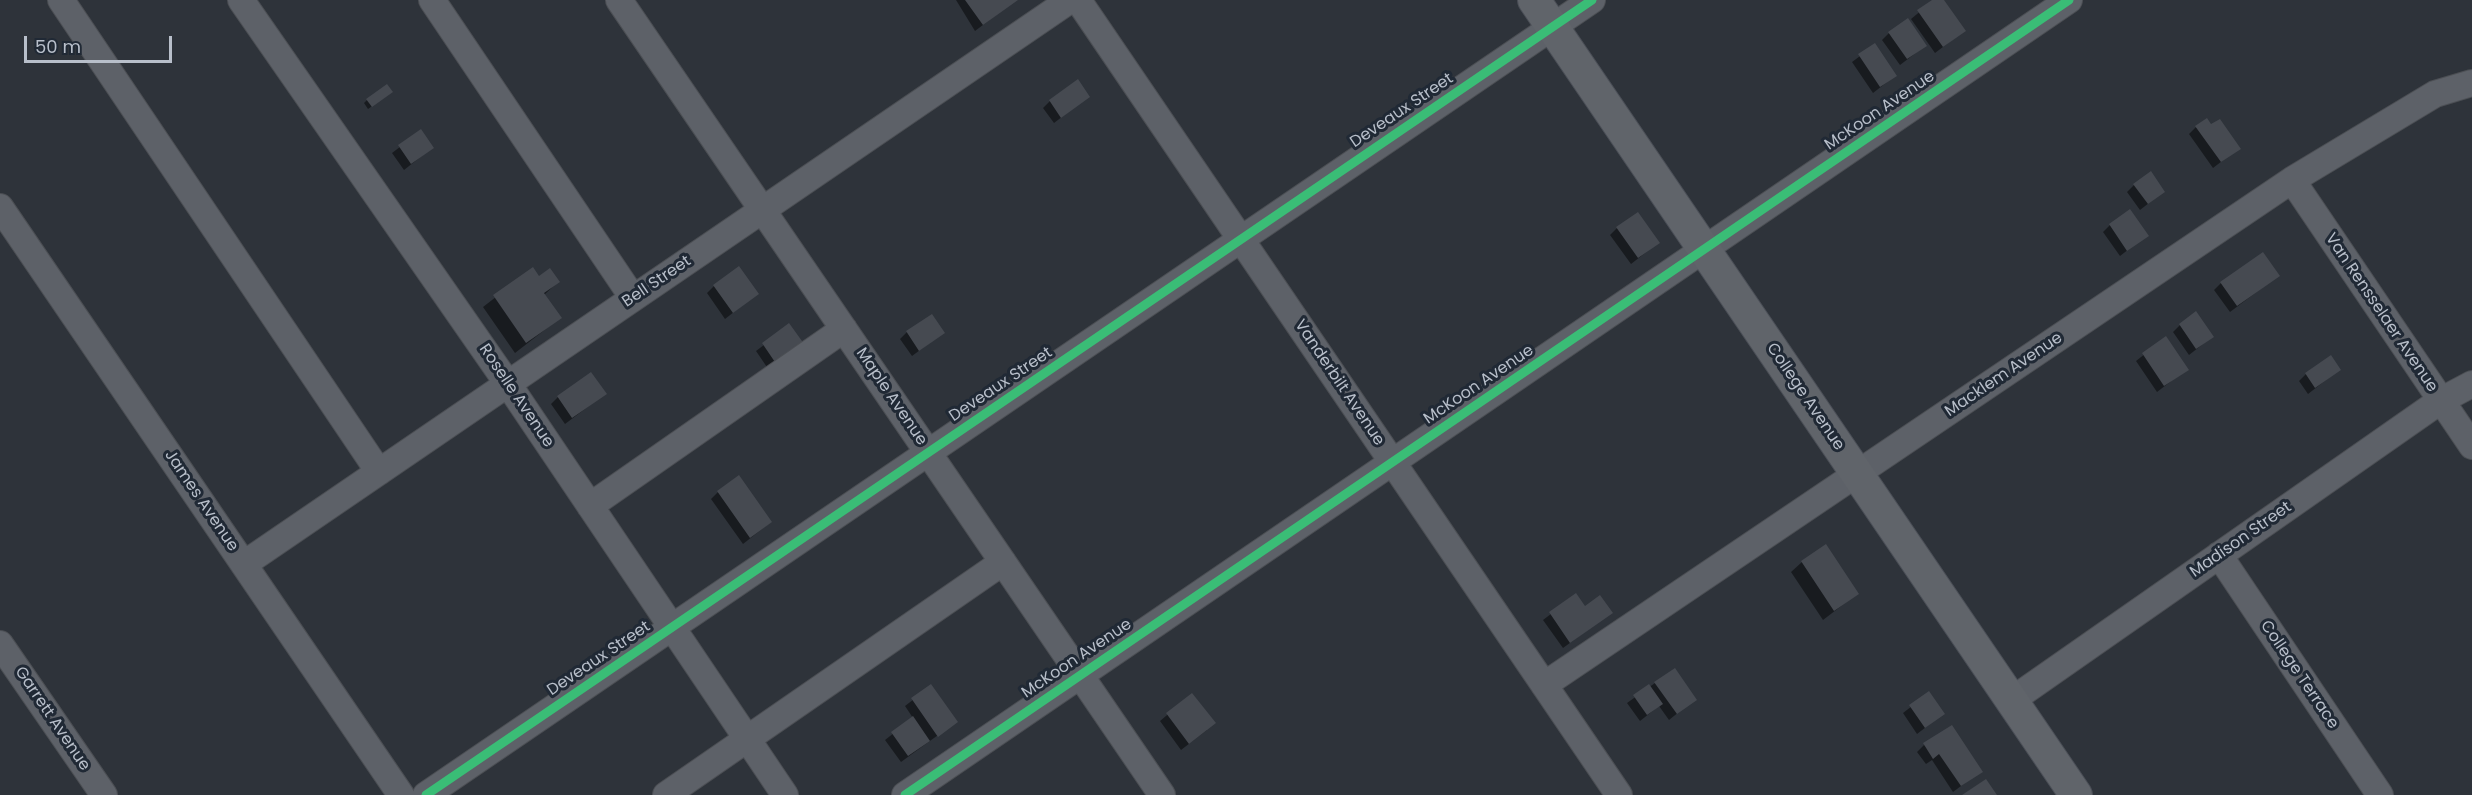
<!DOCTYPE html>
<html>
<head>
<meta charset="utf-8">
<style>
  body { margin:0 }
  #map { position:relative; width:2472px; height:795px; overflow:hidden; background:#2e333a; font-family:Poppins,sans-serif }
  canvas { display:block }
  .scale { position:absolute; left:24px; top:36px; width:148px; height:27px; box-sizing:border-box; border:3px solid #b8bfca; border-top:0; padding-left:8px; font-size:18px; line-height:21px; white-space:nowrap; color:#b8bfca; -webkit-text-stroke:4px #202935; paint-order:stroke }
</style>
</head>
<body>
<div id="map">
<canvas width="2472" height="795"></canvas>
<div class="scale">50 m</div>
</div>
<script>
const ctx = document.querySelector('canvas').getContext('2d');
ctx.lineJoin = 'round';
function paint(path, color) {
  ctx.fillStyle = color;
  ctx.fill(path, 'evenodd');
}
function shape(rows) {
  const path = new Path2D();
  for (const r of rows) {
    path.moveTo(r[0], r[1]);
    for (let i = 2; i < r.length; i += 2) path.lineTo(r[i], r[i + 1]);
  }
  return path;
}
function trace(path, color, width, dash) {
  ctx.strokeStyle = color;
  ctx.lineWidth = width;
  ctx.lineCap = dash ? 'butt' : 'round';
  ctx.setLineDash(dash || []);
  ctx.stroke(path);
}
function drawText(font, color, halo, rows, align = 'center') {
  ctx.font = font + ' Poppins,sans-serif';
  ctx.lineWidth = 6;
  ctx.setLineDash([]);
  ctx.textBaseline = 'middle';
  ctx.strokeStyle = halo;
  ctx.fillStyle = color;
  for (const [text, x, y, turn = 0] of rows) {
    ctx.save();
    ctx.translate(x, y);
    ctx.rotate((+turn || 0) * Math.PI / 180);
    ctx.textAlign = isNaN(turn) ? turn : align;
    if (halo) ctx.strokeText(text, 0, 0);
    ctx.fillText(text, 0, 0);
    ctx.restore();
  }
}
paint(shape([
  [956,0,1016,0,975,31],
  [1934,0,1942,0,1964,31,1935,53,1911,19],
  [1889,33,1925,46,1900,65,1882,40],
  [1875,45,1895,76,1873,93,1852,62],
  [388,95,368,109,364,103,367,100],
  [1088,97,1054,123,1043,108,1050,101],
  [2196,127,2239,148,2213,168,2189,134],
  [421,131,432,148,404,170,392,153],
  [2134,185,2163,192,2140,210,2127,192],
  [2110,225,2147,235,2120,256,2103,232],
  [1617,228,1658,243,1631,264,1610,235],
  [532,269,539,278,558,282,544,295,560,318,515,353,483,307],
  [2278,276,2230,312,2214,290,2221,283],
  [714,286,757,294,725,319,707,293],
  [2180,325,2212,337,2189,355,2173,332],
  [789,326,771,373,756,351],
  [907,332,943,333,912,356,900,339],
  [2165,338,2187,369,2157,392,2136,361],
  [2339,370,2308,394,2299,381,2306,374],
  [605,394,565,424,551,404,558,397],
  [718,492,771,522,743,544,711,499],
  [1802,562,1857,594,1823,620,1791,572],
  [1576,595,1585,608,1611,613,1563,648,1543,620],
  [1655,683,1695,699,1669,720,1659,706,1640,721,1627,703],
  [931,686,956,722,901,762,885,740,913,718,905,706],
  [1929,693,1943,714,1917,734,1903,713],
  [1191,695,1207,730,1181,750,1160,721],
  [1924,745,1981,771,1953,792,1932,760,1926,764,1917,752]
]), '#0007');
paint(shape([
  [965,0,1018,0,983,25],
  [1932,0,1944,0,1966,31,1943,47,1917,10],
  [1908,18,1927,46,1907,59,1888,32],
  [1875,43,1897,76,1880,87,1858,54],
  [1078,79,1090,97,1061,118,1049,100],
  [387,84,393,92,372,107,366,99],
  [2207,118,2211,124,2220,119,2241,149,2221,162,2195,126],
  [421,129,434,148,411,164,398,145],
  [2151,171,2165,192,2148,204,2133,184],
  [2130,209,2149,236,2127,251,2109,224],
  [1638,212,1660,243,1638,258,1616,227],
  [2263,252,2280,276,2237,306,2220,282],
  [739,266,759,294,733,313,713,285],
  [533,267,539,276,550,268,560,282,544,293,562,318,526,343,493,295],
  [2196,311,2214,337,2196,349,2179,324],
  [932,314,945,333,919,351,906,331],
  [789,323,807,348,779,368,762,343],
  [2166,336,2189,370,2164,386,2142,353],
  [2331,355,2341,370,2315,388,2305,373],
  [591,372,607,394,572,418,557,396],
  [739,475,772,522,750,538,717,491],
  [1826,544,1859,594,1834,611,1801,561],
  [1576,593,1585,606,1600,595,1613,613,1570,643,1549,612],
  [1675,668,1697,700,1677,714,1654,682],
  [931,684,958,722,938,737,911,698],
  [1649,684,1663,704,1647,715,1633,695],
  [1929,691,1945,714,1925,728,1909,705],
  [1192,693,1216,723,1189,744,1166,713],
  [913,716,930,741,908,756,891,732],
  [1952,725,1983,772,1961,786,1939,754,1933,759,1923,743],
  [1986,779,1997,795,1962,795]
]), '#464a51');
const minor = shape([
  [61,0,379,472],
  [241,0,508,384,785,795],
  [432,0,633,298],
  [619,0,1162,795],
  [1078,0,1619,795],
  [2292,180,2472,446],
  [0,207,401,795],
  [590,506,844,329],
  [2219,555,2380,795],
  [244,564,1070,0],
  [0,644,104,795],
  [1544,685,2292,180,2435,94,2472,83],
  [2012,700,2440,401,2472,384],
  [426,795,1592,0],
  [666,795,1003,562],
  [905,795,2069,0]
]);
const major = shape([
  [1534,0,2076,795]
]);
trace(minor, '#4c4f54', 28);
trace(major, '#4b4f57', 34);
trace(minor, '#5d6168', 26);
trace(major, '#60646a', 32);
trace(shape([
  [426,795,1592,0],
  [905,795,2069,0]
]), '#3abd76', 9);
drawText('16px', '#b8bfca', '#202935', [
  ["Deveaux Street",1402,111,-34],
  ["McKoon Avenue",1880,111,-34],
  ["Bell Street",657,282,-34],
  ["Van Rensselaer Avenue",2381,313,56],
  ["Macklem Avenue",2004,375,-34],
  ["Vanderbilt Avenue",1339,383,56],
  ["Deveaux Street",1001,385,-34],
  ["McKoon Avenue",1479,385,-34],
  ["Roselle Avenue",516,396,56],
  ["Maple Avenue",891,397,56],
  ["College Avenue",1805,397,56],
  ["James Avenue",201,501,56],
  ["Madison Street",2241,540,-35],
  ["Deveaux Street",599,659,-34],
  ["McKoon Avenue",1077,659,-34],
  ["College Terrace",2299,675,56],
  ["Garrett Avenue",52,719,56]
]);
</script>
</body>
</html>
